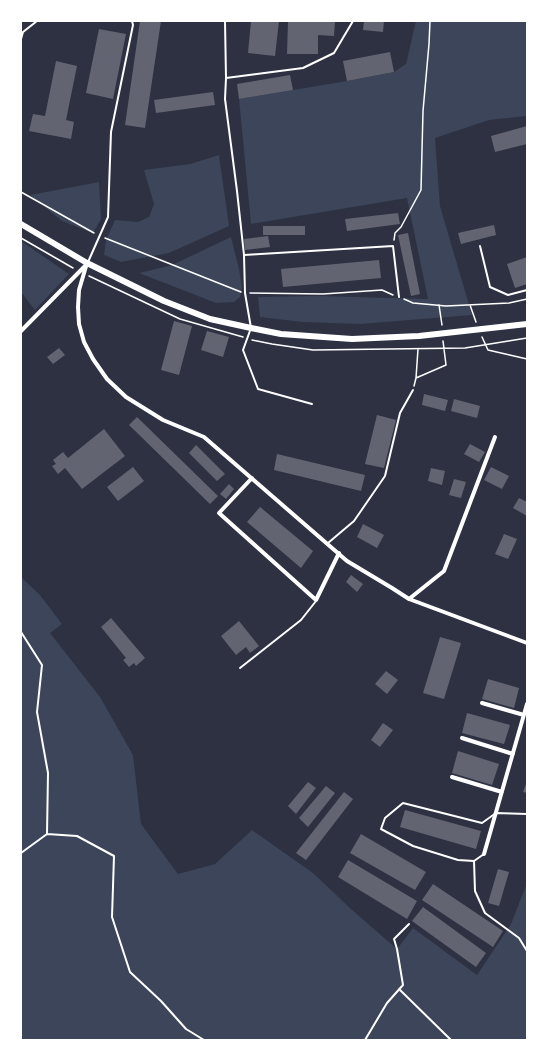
<!DOCTYPE html>
<html>
<head>
<meta charset="utf-8">
<style>
  body { margin:0 }
  #map { position:relative; width:548px; height:1061px; overflow:hidden; background:#2d3142; font-family:Merriweather,serif }
  canvas { display:block }
  .frame { position:absolute; inset:0; border:22px solid #fff; pointer-events:none }
</style>
</head>
<body>
<div id="map">
<canvas width="548" height="1061"></canvas>
<div class="frame"></div>
</div>
<script>
const ctx = document.querySelector('canvas').getContext('2d');
ctx.lineJoin = 'round';
function paint(path, color) {
  ctx.fillStyle = color;
  ctx.fill(path, 'evenodd');
}
function shape(rows) {
  const path = new Path2D();
  for (const r of rows) {
    path.moveTo(r[0], r[1]);
    for (let i = 2; i < r.length; i += 2) path.lineTo(r[i], r[i + 1]);
  }
  return path;
}
function trace(path, color, width, dash) {
  ctx.strokeStyle = color;
  ctx.lineWidth = width;
  ctx.lineCap = dash ? 'butt' : 'round';
  ctx.setLineDash(dash || []);
  ctx.stroke(path);
}
paint(shape([
  [416,21,527,21,527,116,489,120,435,138,440,206,472,315,360,324,302,322,260,317,258,297,318,296,428,299,407,198,251,224,239,99,347,81,394,72,406,64],
  [219,155,229,226,169,253,121,262,104,255,106,240,115,220,138,222,149,217,154,204,144,170,190,164],
  [99,182,101,219,93,233,62,221,30,195],
  [231,237,239,269,242,287,240,297,234,302,216,303,139,273,172,265],
  [21,241,69,274,35,310,21,292],
  [21,577,40,595,62,624,50,633,100,697,133,755,141,824,178,874,215,864,252,830,313,873,351,909,397,949,413,928,477,975,511,924,527,883,527,1040,21,1040]
]), '#3c4559');
paint(shape([
  [140,21,161,21,145,128,125,125],
  [251,21,279,21,275,56,248,53],
  [288,21,335,21,334,36,318,35,318,54,287,54],
  [364,21,384,21,383,32,363,30],
  [99,29,126,34,113,99,86,93],
  [390,52,394,72,347,81,343,61],
  [56,61,77,66,66,120,74,122,71,139,29,131,33,114,45,116],
  [290,75,293,90,239,99,237,84],
  [213,92,215,105,156,113,154,100],
  [527,126,527,144,495,152,491,136],
  [398,213,400,224,347,231,345,219],
  [494,225,496,235,461,244,458,233],
  [263,226,305,226,305,235,263,235],
  [408,233,420,294,411,296,398,235],
  [268,236,270,247,245,250,244,239],
  [527,257,527,284,515,288,507,264],
  [379,260,381,278,283,287,281,269],
  [174,321,192,326,179,375,161,370],
  [207,331,229,337,223,357,201,350],
  [59,348,65,355,53,364,47,357],
  [424,394,448,400,445,411,422,405],
  [454,399,480,406,477,418,451,411],
  [377,415,396,420,384,468,365,464],
  [137,417,218,496,210,504,129,425],
  [104,429,125,456,82,489,65,468,58,474,52,466,56,464,53,460,63,452,68,458],
  [470,444,485,452,479,462,464,454],
  [196,445,225,474,217,481,189,453],
  [277,454,365,475,361,491,274,470],
  [133,467,144,481,118,501,107,487],
  [491,467,509,476,502,489,484,480],
  [431,468,445,471,442,485,428,481],
  [454,479,466,482,461,498,449,495],
  [229,484,234,489,226,499,220,494],
  [519,498,527,502,527,516,513,508],
  [260,507,313,551,301,568,247,522],
  [363,524,384,535,377,548,357,537],
  [504,534,517,539,508,559,495,554],
  [351,575,363,584,357,592,346,582],
  [111,618,145,658,136,666,134,663,129,667,123,660,126,658,101,627],
  [239,621,259,646,250,653,246,647,236,655,221,636],
  [440,637,461,643,444,699,423,693],
  [386,671,398,680,387,694,375,684],
  [488,679,519,688,514,708,482,699],
  [467,713,510,725,504,744,462,733],
  [383,723,393,730,380,747,371,740],
  [458,751,499,764,492,785,452,773],
  [527,781,527,793,523,792],
  [308,782,316,788,296,814,288,806],
  [326,786,335,793,308,827,299,818],
  [344,792,353,799,306,860,296,853],
  [405,810,481,831,476,849,400,827],
  [361,834,426,872,415,890,350,853],
  [348,860,417,901,407,919,338,877],
  [498,869,509,872,499,906,488,903],
  [433,884,503,931,493,947,422,900],
  [423,907,486,953,476,967,412,921]
]), '#626471');
trace(shape([
  [21,192,94,233],
  [21,238,73,268],
  [105,238,241,292],
  [394,240,395,233,401,227,421,190,423,111,429,44,430,21],
  [89,276,180,319,243,337],
  [250,293,323,294,382,290,393,295],
  [404,299,413,303,446,306,509,303,527,299],
  [439,305,442,325],
  [470,305,476,322],
  [482,337,488,350,527,359],
  [252,340,272,344,313,350,465,348,527,338],
  [416,378,418,349],
  [414,386,416,378,446,365,443,341]
]), '#fff', 1.5);
trace(shape([
  [225,21,226,78,225,99,237,191,244,255,245,293,251,328,243,350,258,389,312,404],
  [21,39,23,32,37,21],
  [226,78,303,68,334,53,353,21],
  [480,246,490,287,508,295,527,290],
  [244,255,393,246,399,297],
  [88,262,108,217,111,132,133,25,132,21],
  [328,543,354,521,385,476,400,413,413,390],
  [21,632,42,665,37,712,48,773,47,834,21,853],
  [240,668,301,620,316,601],
  [47,834,77,836,114,856,112,917,130,972,161,1001,186,1029,204,1040],
  [484,854,474,861,458,860,413,846,381,829,385,818,403,803,482,823,496,813,527,814],
  [474,861,475,891,485,913,519,938,527,951],
  [399,989,451,1040],
  [365,1040,387,1003,403,985,397,949,394,939,409,924]
]), '#fff', 2);
trace(shape([
  [87,263,79,290,78,307,79,324,84,342,93,359,107,379,126,397,163,420,204,437,347,561,392,588,409,599,527,643],
  [21,331,86,265],
  [252,478,219,513,316,600,339,553],
  [409,599,444,571,495,437],
  [482,703,524,715],
  [462,738,513,754],
  [452,777,502,792],
  [484,854,527,704]
]), '#fff', 4);
trace(shape([
  [21,224,87,263,164,301,210,319,251,328,281,334,352,339,419,336,527,324]
]), '#fff', 6);
</script>
</body>
</html>
